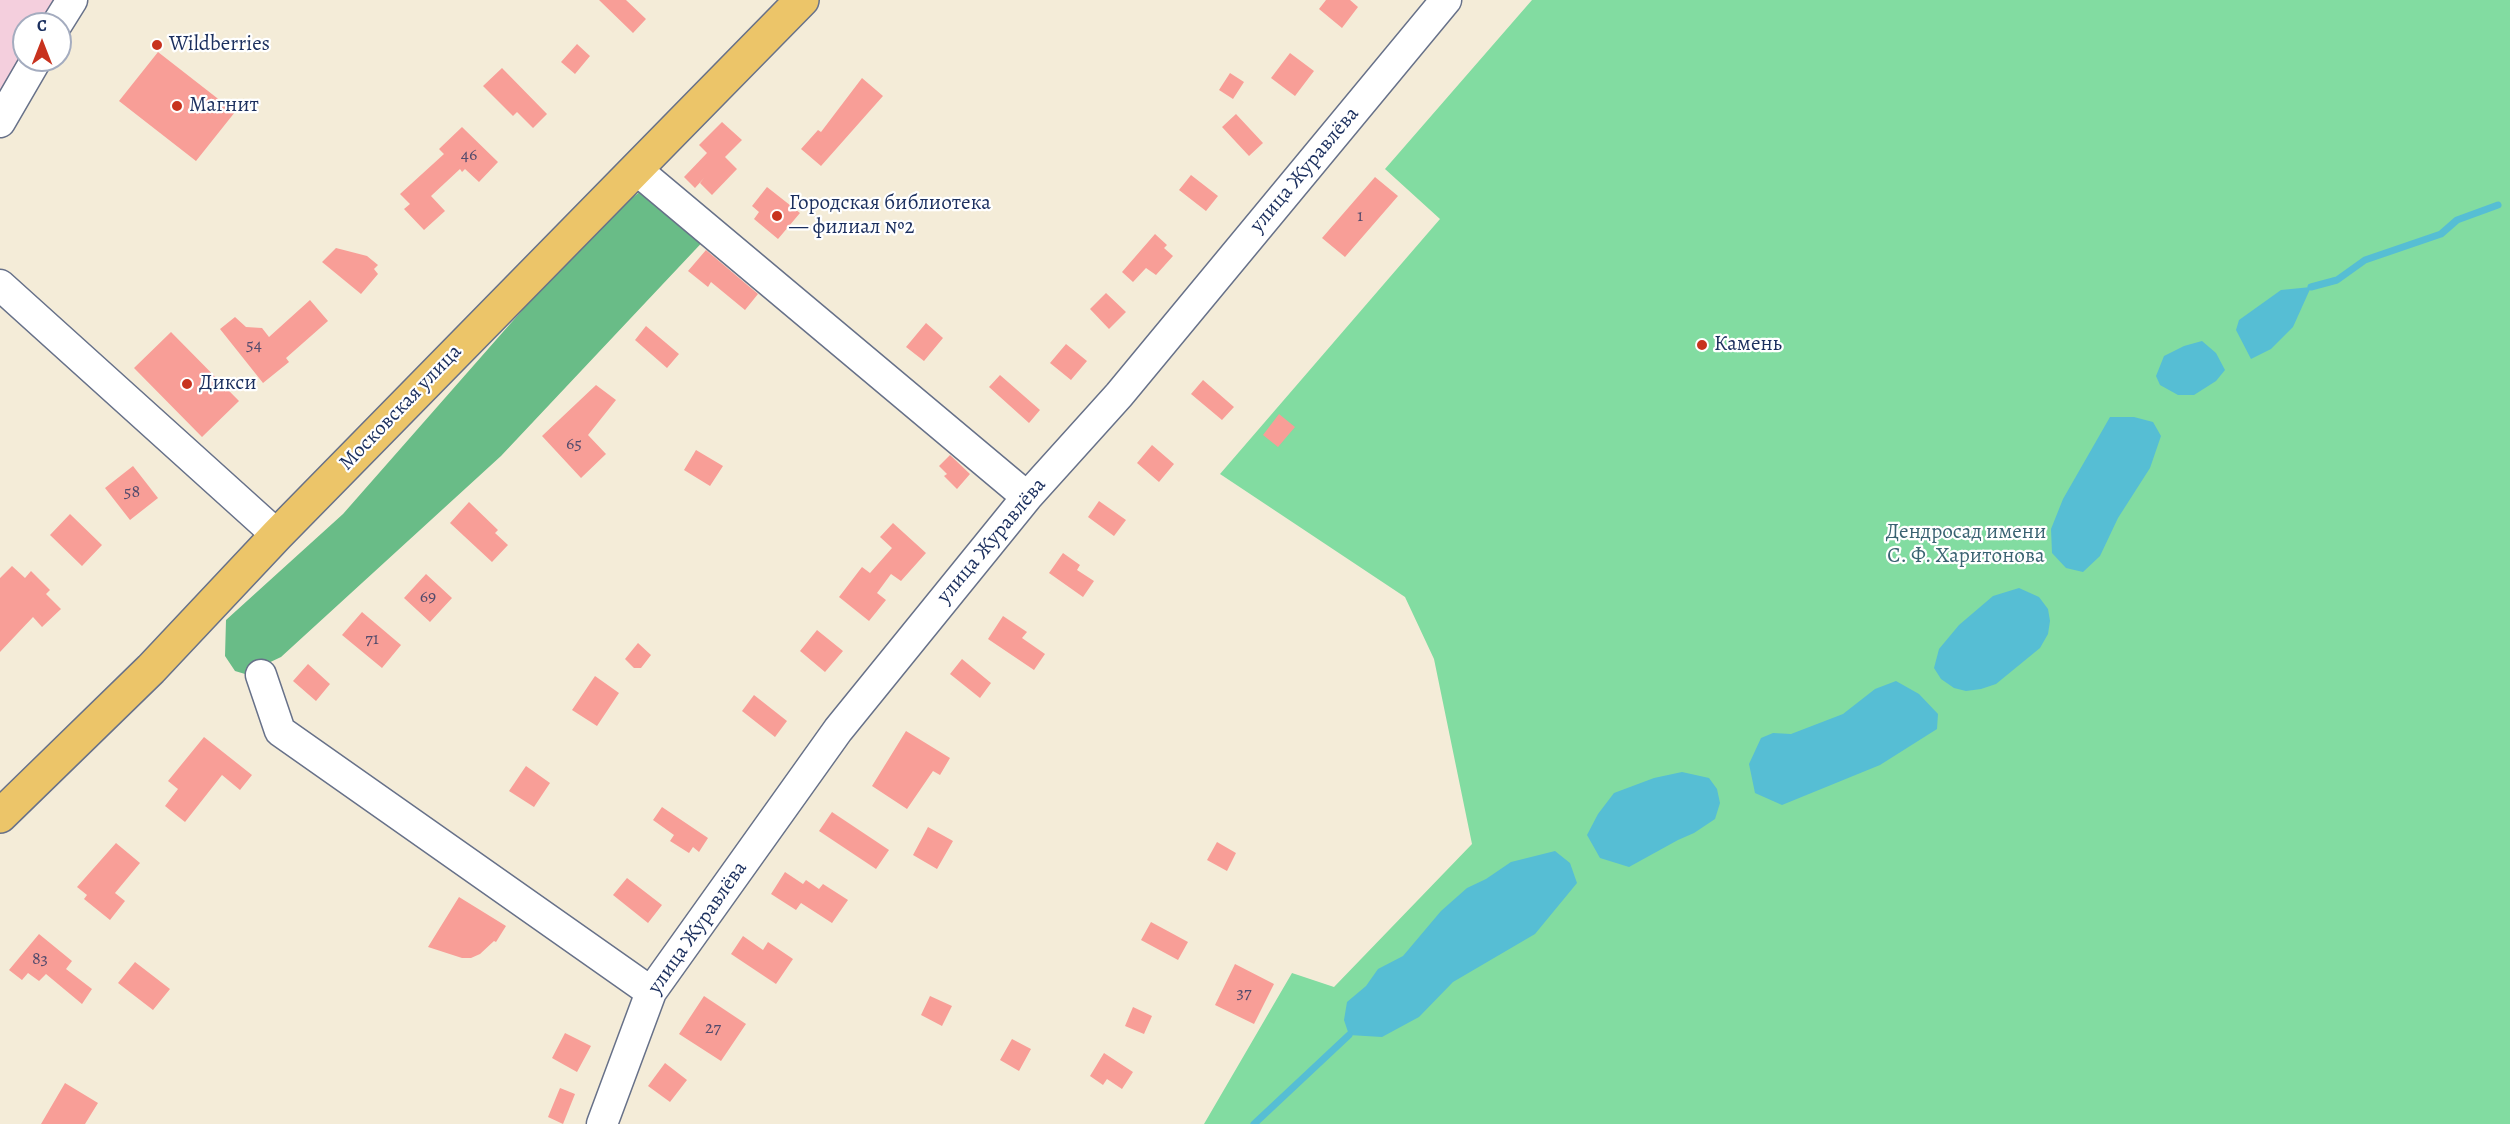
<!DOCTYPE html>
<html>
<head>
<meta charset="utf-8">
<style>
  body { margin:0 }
  #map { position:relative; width:2510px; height:1124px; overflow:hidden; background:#f4ecd8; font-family:Alegreya,serif }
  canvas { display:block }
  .north { position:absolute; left:12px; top:12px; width:60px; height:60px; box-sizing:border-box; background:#fff; border:2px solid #a4acbf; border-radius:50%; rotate:0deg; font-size:16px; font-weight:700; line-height:24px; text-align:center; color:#1b2f5e }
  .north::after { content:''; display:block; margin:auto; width:21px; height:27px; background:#c8321e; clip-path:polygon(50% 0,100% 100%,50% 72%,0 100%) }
</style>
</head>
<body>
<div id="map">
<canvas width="2510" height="1124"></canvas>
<div class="north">С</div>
</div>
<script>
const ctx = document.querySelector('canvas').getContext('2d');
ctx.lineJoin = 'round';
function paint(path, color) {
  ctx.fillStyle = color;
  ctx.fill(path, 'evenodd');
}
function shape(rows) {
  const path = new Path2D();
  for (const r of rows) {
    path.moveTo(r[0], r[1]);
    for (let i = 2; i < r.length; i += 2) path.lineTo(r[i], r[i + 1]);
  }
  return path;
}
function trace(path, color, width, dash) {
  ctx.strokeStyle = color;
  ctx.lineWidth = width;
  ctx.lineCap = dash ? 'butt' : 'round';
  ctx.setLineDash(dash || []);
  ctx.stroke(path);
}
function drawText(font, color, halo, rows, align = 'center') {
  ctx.font = font + ' Alegreya,serif';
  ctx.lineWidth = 4.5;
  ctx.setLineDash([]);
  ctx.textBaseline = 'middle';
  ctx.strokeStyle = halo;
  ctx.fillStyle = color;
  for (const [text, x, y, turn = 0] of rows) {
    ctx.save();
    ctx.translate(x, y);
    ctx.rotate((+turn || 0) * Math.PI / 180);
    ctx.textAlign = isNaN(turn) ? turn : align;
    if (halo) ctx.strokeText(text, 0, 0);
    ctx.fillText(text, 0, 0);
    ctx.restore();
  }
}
paint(shape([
  [0,0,70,0,56,24,24,24,24,60,0,119]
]), '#f4cfdd');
paint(shape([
  [1532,0,2510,0,2510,1124,1204,1124,1292,973,1334,987,1472,844,1434,659,1405,597,1220,474,1440,219,1385,169]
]), '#82dca1');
paint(shape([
  [646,187,710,234,501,456,281,657,245,674,235,671,225,656,226,620,343,514,532,299,618,209]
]), '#69bc87');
paint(shape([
  [2311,287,2293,327,2271,349,2251,359,2236,330,2239,320,2281,290],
  [2202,341,2216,353,2225,370,2216,381,2194,395,2178,395,2160,385,2156,376,2164,356,2184,346],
  [2110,417,2134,417,2153,422,2161,436,2150,468,2118,518,2100,556,2083,572,2066,568,2052,553,2051,529,2063,499],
  [2019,588,2039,597,2048,609,2050,621,2048,634,2040,648,1996,684,1981,689,1966,691,1954,688,1941,679,1934,668,1939,649,1959,625,1993,596],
  [1896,681,1919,694,1938,714,1937,729,1880,765,1782,805,1755,793,1749,764,1761,738,1773,733,1791,734,1843,714,1875,689],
  [1682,772,1709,778,1717,789,1720,803,1715,819,1694,833,1678,840,1629,867,1600,858,1587,835,1598,814,1614,793,1654,778],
  [1555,851,1570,863,1577,883,1535,934,1453,982,1419,1017,1382,1037,1349,1035,1344,1020,1347,1002,1366,986,1378,969,1403,956,1441,911,1467,888,1486,879,1511,862]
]), '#56bed4');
trace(shape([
  [2311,287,2337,280,2365,260,2441,234,2457,220,2498,205],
  [1254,1124,1349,1035]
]), '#56bed4', 7);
paint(shape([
  [599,0,626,0,646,19,633,33],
  [1326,0,1350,0,1358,7,1342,28,1319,9],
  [577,44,590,56,575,74,561,62],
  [158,52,235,112,196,161,119,101],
  [1290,53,1314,71,1295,96,1271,78],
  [502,68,547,114,533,128,517,112,513,116,483,86],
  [1230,73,1244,82,1233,99,1219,90],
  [862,78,883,96,821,166,801,149,818,130,821,132],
  [1236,114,1263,143,1249,156,1222,127],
  [722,122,742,140,725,157,737,169,712,195,700,183,704,178,695,188,684,177,707,153,699,145],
  [462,127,498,162,479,182,465,169,462,172,460,169,431,196,445,211,424,230,404,209,410,204,400,194,444,154,439,149],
  [1191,175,1218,196,1206,211,1179,190],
  [1375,177,1398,196,1345,257,1322,238],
  [767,187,800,213,778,239,754,219,759,212,752,206],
  [1155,234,1167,245,1164,248,1173,256,1156,275,1146,268,1133,282,1122,272],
  [336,248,367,256,378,265,374,269,378,274,361,294,322,262],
  [706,250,758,294,745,310,711,282,708,287,688,271],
  [1106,293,1126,312,1109,329,1090,309],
  [310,300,328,321,286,358,289,362,263,383,220,329,235,317,246,327,262,328,269,337],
  [926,323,943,338,924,361,906,347],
  [646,326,679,354,667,368,635,340],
  [171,332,239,401,202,437,134,368],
  [1066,344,1087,361,1071,380,1050,363],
  [1000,375,1040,410,1029,423,989,387],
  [1203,380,1234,407,1222,420,1191,394],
  [596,385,616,400,588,435,606,454,581,478,542,436],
  [1279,414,1295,427,1278,447,1263,435],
  [1152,445,1174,464,1159,482,1137,463],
  [696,450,723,466,710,486,684,470],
  [950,455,970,474,957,489,944,476,947,474,939,466],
  [133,466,158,498,130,520,105,488],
  [1099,501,1126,520,1114,536,1088,517],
  [469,502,498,530,495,533,508,545,492,562,450,523],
  [70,514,102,545,82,566,50,535],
  [893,523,926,553,901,581,891,574,877,593,886,600,869,621,839,597,862,567,870,573,892,548,880,537],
  [1063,553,1080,565,1077,570,1094,581,1083,597,1049,573],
  [12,566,25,578,31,571,50,590,46,594,61,609,42,627,33,617,0,652,0,578],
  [426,574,452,598,430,622,404,598],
  [362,612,401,645,382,668,342,635],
  [1003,616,1027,632,1022,638,1045,654,1034,670,988,639],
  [817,630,843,651,825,672,800,651],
  [638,643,651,655,641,668,634,668,625,659],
  [962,659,991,683,980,698,950,674],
  [308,664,330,684,316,701,293,681],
  [595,676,619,693,597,726,572,710],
  [754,695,787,721,775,737,742,711],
  [906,731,950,758,940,775,933,771,907,809,872,786],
  [204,737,252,775,240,790,222,775,185,822,165,806,178,789,168,781],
  [526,766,550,783,534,807,509,791],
  [662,807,708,838,699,852,693,847,689,853,670,841,674,835,653,820],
  [832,812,889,850,876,869,819,831],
  [928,827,953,841,937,869,913,855],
  [1217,842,1236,853,1227,871,1207,860],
  [116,843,140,863,115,893,125,901,110,920,84,899,87,895,77,887],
  [785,872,803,884,806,880,819,889,823,884,848,900,832,923,801,903,796,910,771,894],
  [627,878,662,905,648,923,613,895],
  [459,897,506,926,496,942,494,941,480,954,471,958,462,958,428,947],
  [1151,922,1188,942,1178,960,1141,940],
  [39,934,72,961,66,969,92,989,82,1004,46,974,39,981,28,973,22,980,9,970],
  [743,936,763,950,768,942,793,959,776,984,731,954],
  [135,962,170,989,153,1010,118,983],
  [1235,964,1274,984,1254,1024,1215,1005],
  [704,996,746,1024,721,1061,679,1034],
  [930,996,952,1006,942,1026,921,1015],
  [1133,1007,1152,1016,1144,1034,1125,1026],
  [565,1033,591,1046,577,1072,552,1058],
  [1012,1039,1031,1049,1019,1071,1000,1060],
  [1104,1053,1133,1072,1122,1089,1107,1079,1103,1085,1090,1076],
  [665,1063,687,1080,670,1102,648,1086],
  [65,1083,98,1103,85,1124,41,1124],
  [560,1088,575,1094,563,1124,548,1117]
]), '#f89e97');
const minor = shape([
  [57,24,72,0],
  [0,122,36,60],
  [637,170,1027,497],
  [0,285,277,535],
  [261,675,280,731,651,992],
  [602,1124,651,992,838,730,1027,497,1119,395,1446,0]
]);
const major = shape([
  [0,816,151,669,277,535,802,0]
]);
trace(minor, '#677189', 33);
trace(major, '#677189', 36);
trace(minor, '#fff', 30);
trace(major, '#ecc569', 33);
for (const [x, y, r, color] of [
  [157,45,6,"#c8321e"],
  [177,106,6,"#c8321e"],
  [777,216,6,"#c8321e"],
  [1702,345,6,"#c8321e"],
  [187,384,6,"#c8321e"]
]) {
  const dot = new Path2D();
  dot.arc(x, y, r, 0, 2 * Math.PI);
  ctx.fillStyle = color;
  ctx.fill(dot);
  trace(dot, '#fff', 2);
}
drawText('18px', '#524b6c', null, [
  ["46",469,156],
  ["1",1360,217],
  ["54",254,346],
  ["65",574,445],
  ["58",132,493],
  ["69",428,598],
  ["71",372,640],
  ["83",40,960],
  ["37",1244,994],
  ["27",713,1029]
]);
drawText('21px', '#1b2f5e', '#fff', [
  ["Wildberries",169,45],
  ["Магнит",189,106],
  ["Городская библиотека",789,204],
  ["— филиал №2",789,228],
  ["Камень",1714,345],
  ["Дикси",199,384]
], 'left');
drawText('21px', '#1b2f5e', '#fff', [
  ["улица Журавлёва",1305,170,-50],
  ["Московская улица",401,408,-46],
  ["улица Журавлёва",992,541,-50],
  ["улица Журавлёва",698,928,-55]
]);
drawText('21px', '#3a6372', '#fff', [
  ["Дендросад имени",1966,533],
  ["С. Ф. Харитонова",1966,557]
]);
</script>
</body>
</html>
